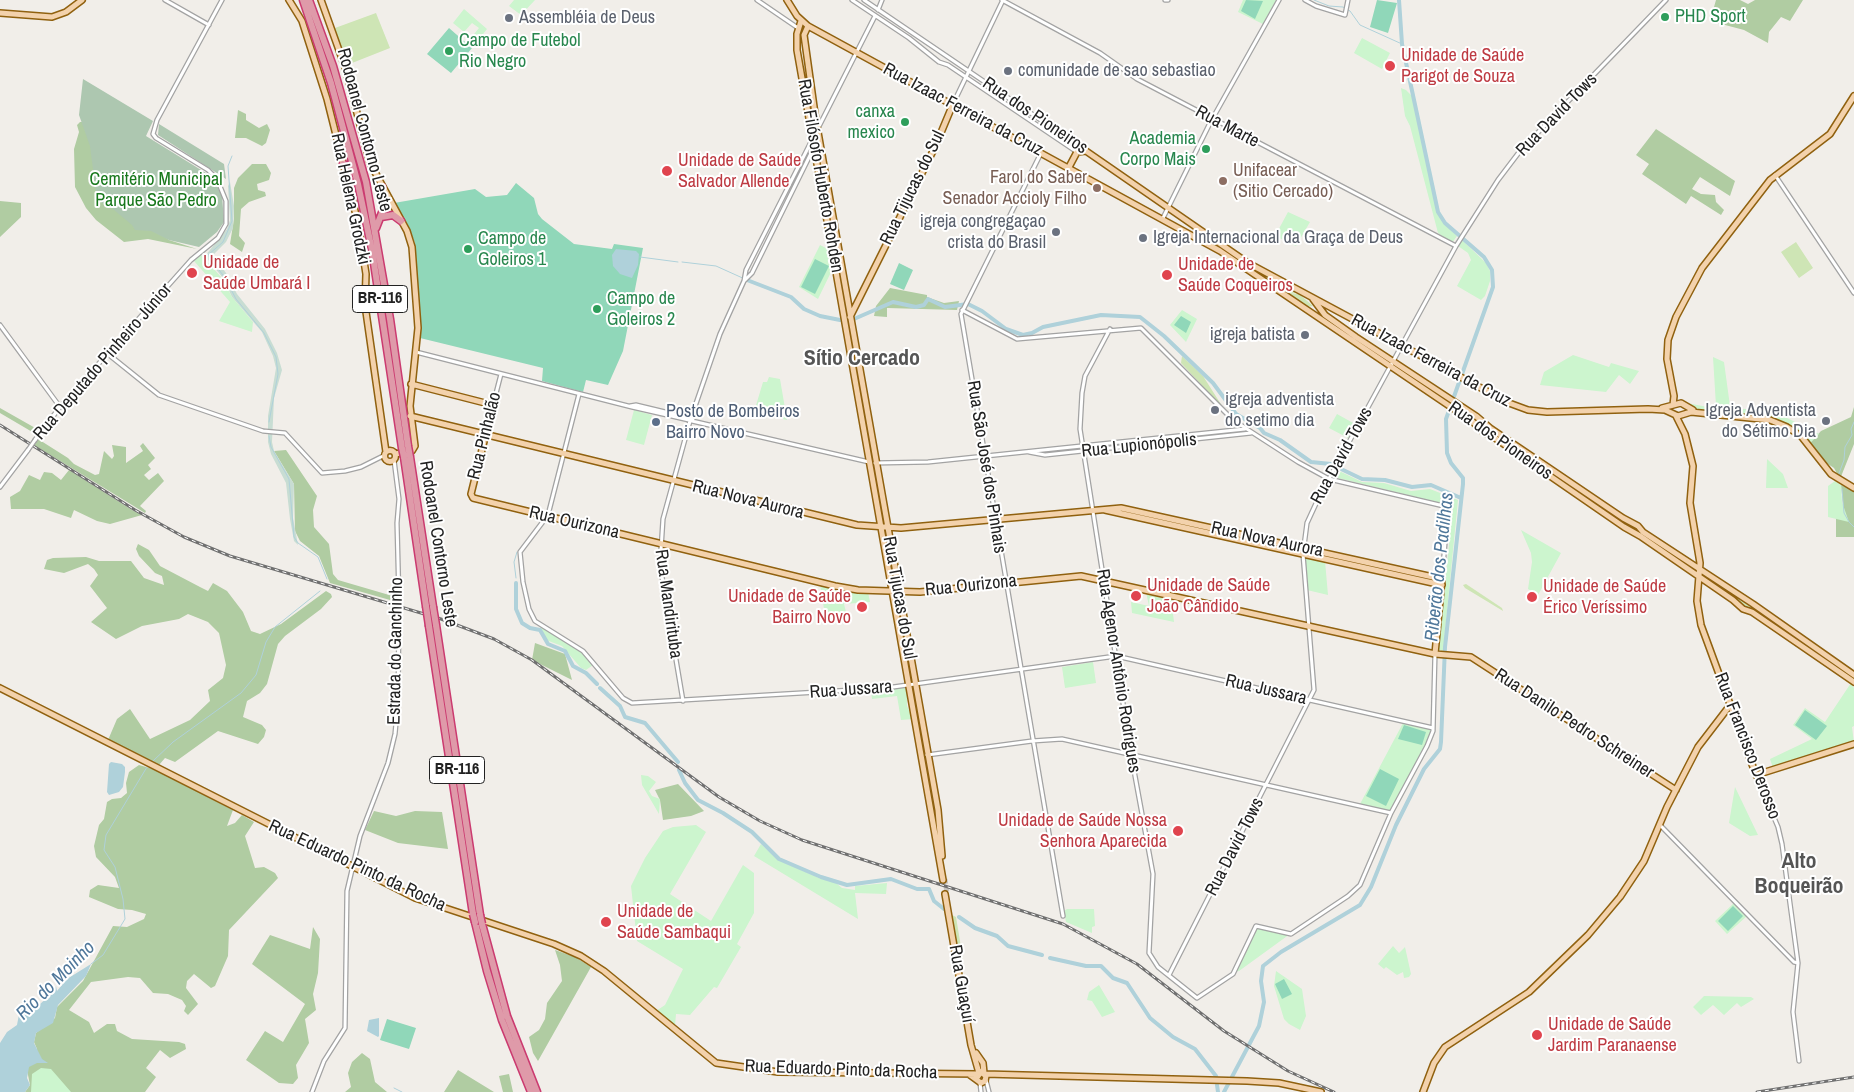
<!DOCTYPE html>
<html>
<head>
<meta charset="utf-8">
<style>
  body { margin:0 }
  canvas { display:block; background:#f1eee9 }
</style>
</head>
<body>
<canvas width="1854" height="1092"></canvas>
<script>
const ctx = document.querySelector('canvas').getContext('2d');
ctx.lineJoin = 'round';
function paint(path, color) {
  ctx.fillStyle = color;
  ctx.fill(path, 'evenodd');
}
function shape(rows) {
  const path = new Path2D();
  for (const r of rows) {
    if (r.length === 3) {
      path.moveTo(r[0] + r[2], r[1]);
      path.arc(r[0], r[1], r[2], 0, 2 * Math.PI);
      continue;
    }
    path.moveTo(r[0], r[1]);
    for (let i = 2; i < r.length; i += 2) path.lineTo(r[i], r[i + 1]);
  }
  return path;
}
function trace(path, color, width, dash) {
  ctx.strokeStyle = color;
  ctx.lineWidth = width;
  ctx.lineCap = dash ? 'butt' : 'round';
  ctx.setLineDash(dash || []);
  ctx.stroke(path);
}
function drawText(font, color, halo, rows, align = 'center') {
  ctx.font = font + ' "Archivo Narrow",sans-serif';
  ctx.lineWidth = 4;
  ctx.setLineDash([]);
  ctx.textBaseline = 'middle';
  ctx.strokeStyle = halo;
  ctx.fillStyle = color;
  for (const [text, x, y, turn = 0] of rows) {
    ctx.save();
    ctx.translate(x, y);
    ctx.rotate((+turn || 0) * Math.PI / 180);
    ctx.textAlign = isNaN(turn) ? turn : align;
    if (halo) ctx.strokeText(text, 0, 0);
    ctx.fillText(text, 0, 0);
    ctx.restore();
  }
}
paint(shape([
  [376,13,390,48,347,65,335,28],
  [1796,242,1813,268,1799,278,1781,252],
  [1250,267,1281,281,1298,293,1290,293,1299,294,1313,306,1307,307],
  [1182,356,1203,376,1224,409,1181,363],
  [1466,584,1502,608,1503,611,1465,588,1463,585],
  [1729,591,1793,635,1793,637,1727,594],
  [950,914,956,917,963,959,958,959]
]), '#cee5b5');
paint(shape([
  [1716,0,1740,0,1748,4,1755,0,1803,0,1790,21,1781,17,1769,32,1768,43,1744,30,1710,21],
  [238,110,246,114,246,120,259,128,267,124,270,130,266,143,262,146,246,138,235,138],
  [80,122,86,122,157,231,169,240,197,249,148,239,124,242,96,220,86,208,75,187,74,149,79,132,77,125],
  [1656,129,1735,181,1730,196,1700,177,1692,189,1701,194,1715,195,1716,202,1724,210,1721,215,1691,196,1686,204,1642,174,1649,164,1636,155],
  [252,164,266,164,271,173,269,180,257,184,258,190,265,192,266,196,249,202,241,209,239,236,245,243,242,252,230,244,234,219,234,188,238,178],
  [0,201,21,203,21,217,0,237],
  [890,288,927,295,927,297,944,303,959,301,957,310,887,308,887,317,874,316,876,306],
  [1854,407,1854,444,1840,479,1834,468,1822,460,1810,443,1821,431,1851,417],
  [0,408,37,429,34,433,0,413],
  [38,439,68,458,74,464,95,475,99,474,104,451,112,459,114,456,112,445,126,447,126,463,143,451,140,446,143,443,155,458,148,465,151,469,144,475,149,480,158,473,164,481,140,506,146,511,145,513,34,445],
  [286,450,317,496,313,510,314,527,329,544,333,574,338,580,396,597,397,602,330,583,319,556,300,541,295,531,294,484,274,451],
  [69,470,132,510,142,515,110,524,97,521,74,510,71,518,44,509,11,509,10,497,20,491,29,475,40,480,44,472,52,473,61,480],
  [1841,485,1854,491,1854,537,1836,537,1836,518,1848,521,1844,513],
  [138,544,149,550,160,566,200,587,208,591,213,583,227,591,243,612,251,631,260,634,281,624,326,591,331,594,332,597,321,609,285,636,278,644,267,684,260,693,247,701,243,717,262,725,266,730,264,737,258,744,218,731,175,762,165,758,159,765,108,740,117,719,130,709,150,739,190,720,210,701,208,690,223,678,226,665,219,633,208,622,188,614,179,619,142,626,116,639,91,622,107,608,90,586,98,575,94,569,88,564,64,573,44,569,47,560,53,558,86,557,99,561,131,561,144,578,164,585,162,576,155,573,139,556,136,549],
  [535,643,565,654,572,680,532,660],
  [139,765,153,769,233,810,227,826,235,823,242,815,254,822,245,836,255,868,264,867,275,873,278,878,229,930,228,956,215,986,211,988,194,974,187,981,186,988,198,1004,188,1015,184,1011,186,1006,182,1000,168,994,153,993,140,978,128,977,91,982,69,1010,89,1022,94,1033,107,1024,115,1024,117,1031,132,1039,179,1042,185,1044,186,1049,170,1058,160,1050,146,1068,156,1077,145,1092,25,1092,30,1085,27,1070,37,1049,34,1042,36,1033,55,1018,57,1007,83,981,113,926,127,927,144,919,146,914,132,910,118,909,89,897,90,890,98,885,119,888,115,877,96,857,94,846,99,825,104,819,107,802,112,799,121,798,127,793,126,783,129,772],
  [678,784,704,811,691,816,663,820,660,800,655,790],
  [374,811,396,816,415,811,442,812,448,849,398,843,365,830],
  [313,927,320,939,318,973,313,994,316,1010,305,1019,309,1043,296,1065,298,1078,293,1084,279,1083,246,1060,265,1031,283,1042,305,1004,252,964,270,935,310,949],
  [555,950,575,957,591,967,538,1061,533,1053,529,1037,539,1030,545,1019,547,1003,562,981,560,965],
  [362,1053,370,1059,375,1082,387,1092,345,1092,351,1087,348,1073,352,1062],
  [458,1070,494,1092,444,1092],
  [509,1074,513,1092,503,1092,499,1076]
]), '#b0cca2');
paint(shape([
  [230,182,234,206,233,228,226,242,213,255,226,273,237,294,265,329,277,353,282,370,274,398,272,442,274,451,294,484,293,518,298,545,294,541,290,519,286,483,271,454,268,442,268,416,276,368,273,356,262,332,232,297,223,278,205,256,227,229,230,220,228,186]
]), '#c8ddd3');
paint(shape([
  [83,79,153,121,146,136,206,173,215,183,222,195,224,222,217,232,199,247,169,240,151,231,135,230,132,225,113,209,97,200,90,146,79,115],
  [159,124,224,164,226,179,158,135]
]), '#adc7b0');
paint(shape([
  [514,0,535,0,521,15,509,6],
  [1243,0,1276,0,1263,24,1238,12],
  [464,9,487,29,476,43,470,39,479,28,472,23,464,32,453,23],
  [1362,38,1390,53,1382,69,1354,53],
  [1401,88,1406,90,1412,96,1437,210,1443,222,1457,236,1452,243,1438,233,1410,126,1405,116],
  [1288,212,1310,222,1296,246,1275,236],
  [1461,239,1486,263,1490,271,1490,281,1485,296,1481,300,1457,286,1471,260,1468,253,1458,246],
  [820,245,830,250,833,268,818,299,799,287],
  [201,255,222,278,232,297,253,322,252,332,219,321,230,302,194,261],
  [1182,310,1197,319,1186,342,1170,325],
  [1573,355,1609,367,1611,363,1639,371,1630,384,1619,375,1606,392,1540,385,1544,372],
  [1713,357,1724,362,1730,406,1716,406],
  [769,377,780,379,787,420,754,412,763,382,767,382],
  [1687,403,1718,409,1769,409,1819,434,1810,443,1792,427,1775,419,1696,409],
  [634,410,652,415,644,445,626,440],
  [1337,414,1355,424,1348,438,1329,428],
  [1767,459,1783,474,1788,488,1766,488],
  [1337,470,1362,482,1384,483,1411,491,1430,489,1458,500,1443,651,1438,650,1453,506,1334,477],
  [1835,481,1841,485,1842,502,1849,522,1828,517,1828,486],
  [1521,530,1561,553,1538,595,1528,589,1532,562,1531,553],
  [1305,557,1325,561,1328,595,1307,590],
  [820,584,868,592,870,602,844,604,846,612,825,615],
  [1146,592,1171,597,1174,622,1132,613,1131,602,1149,606],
  [540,627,562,638,584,653,593,665,586,670,581,668,562,646,546,640],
  [1093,662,1096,683,1065,688,1062,667],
  [1851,683,1854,688,1854,726,1852,727,1854,743,1773,768,1770,759,1812,739,1793,725,1805,708,1825,722],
  [907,687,907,706,913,719,901,720,897,696,872,699,871,690],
  [1403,723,1432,729,1427,744,1391,811,1360,804],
  [641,775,648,776,656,782,649,791,652,796,660,799,659,814,642,785],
  [1735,787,1758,835,1750,836,1729,823],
  [696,825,706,832,670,894,711,921,743,865,754,873,754,913,737,944,741,947,717,988,714,987,690,1015,676,1014,675,1026,656,1011,665,1005,683,969,637,941,631,886,645,858,663,831,673,827],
  [761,844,777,859,819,878,836,883,842,888,855,890,855,886,887,883,886,894,855,893,858,919,754,856],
  [1734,903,1747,916,1727,934,1715,921],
  [1067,909,1094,909,1095,926,1092,927,1092,933,1066,922,1064,911],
  [1256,927,1290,934,1239,971,1234,972],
  [1393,946,1399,953,1405,947,1411,974,1409,977,1404,978,1403,972,1397,975,1386,967,1384,969,1378,964],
  [1276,971,1302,989,1306,1016,1300,1030,1289,1024,1284,1019,1274,986],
  [1099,985,1115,1012,1102,1017,1092,1001,1087,1000,1089,992],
  [1704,996,1751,997,1754,999,1741,1007,1737,1003,1724,1015,1713,1005,1701,1015,1693,1007],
  [41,1068,51,1069,71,1092,31,1092,32,1074]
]), '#ccf5ce');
paint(shape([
  [1246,0,1263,1,1255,19,1241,11],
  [1377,0,1397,3,1388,33,1370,27],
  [449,28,472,48,451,73,427,54],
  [516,183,534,198,538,214,542,219,574,244,612,249,614,244,643,248,623,351,608,385,586,380,583,392,542,381,543,368,420,338,415,243,408,225,394,203,475,189,486,197,507,195],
  [815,259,829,266,815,294,801,287],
  [899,263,913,270,904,290,890,284],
  [1181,316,1191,322,1186,333,1174,325],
  [1805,710,1827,726,1816,740,1795,725],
  [1404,725,1426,732,1422,745,1398,739],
  [1380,769,1399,779,1386,806,1366,796],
  [1733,906,1743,916,1728,931,1718,921],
  [1284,979,1292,994,1282,999,1275,984],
  [387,1019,416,1028,409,1049,380,1040]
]), '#90d7b9');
paint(shape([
  [616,249,636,251,639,254,638,265,632,278,620,274,613,266,612,255],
  [111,762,122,764,125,767,125,772,123,787,119,792,109,795,107,792,109,764],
  [91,964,86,976,58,1005,53,1023,36,1033,34,1043,42,1059,48,1063,37,1063,29,1067,27,1078,30,1085,25,1092,0,1092,0,1043,7,1032,17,1025,20,1009,40,1004,54,992,56,986,57,991,67,979],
  [379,1018,379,1036,378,1037,367,1031,369,1020]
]), '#afd1da');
trace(shape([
  [1314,0,1329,6,1343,7,1350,11,1360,25,1402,44],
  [232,156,228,166,232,221,223,242,208,255,225,278,236,299,264,333,276,357,278,374,269,422],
  [640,257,678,262],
  [682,262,716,266,747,280],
  [269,436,271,447,289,479,294,537,298,543,318,557,327,579],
  [1838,476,1844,460,1845,447,1852,435,1851,429,1854,422],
  [1842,489,1844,513,1849,522,1854,527],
  [516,578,514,562,517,552],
  [153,761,173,742,241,693,256,675,266,642,275,627,320,591],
  [91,964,103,955,125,919,123,899,115,867,104,850,106,835,147,767],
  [394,1088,402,1092]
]), '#afd1da', 1);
trace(shape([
  [747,280,791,297,804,309,820,316,840,320,854,319,893,302,916,307,924,305,928,299,945,307,968,304,982,311,1006,329,1023,335,1032,333,1043,327,1101,315,1140,317,1164,336,1213,383,1236,414,1260,428,1264,433,1280,440,1311,462,1331,464],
  [1339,468,1362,479,1385,480,1412,487,1431,485,1461,498],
  [516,583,516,609,522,623,530,628,540,630,548,644,565,651,573,666,586,673,597,684],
  [600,688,620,706,625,717,645,723,678,762],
  [679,770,685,783,698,800,723,813,752,832,779,859,821,877,847,885,891,879,917,889,929,889,934,901,944,909],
  [959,917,975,928,997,936,1008,946,1042,955],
  [1050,958,1086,966,1101,966,1113,978,1127,983,1150,1018,1173,1037,1195,1049,1216,1076],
  [1217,1085,1218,1092],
  [1224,1092,1259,1026,1264,1002,1261,981,1263,966,1281,952,1360,905,1371,887,1396,825,1424,769,1440,749,1441,742,1445,647,1463,484,1463,478,1451,463,1447,453,1446,419,1493,287,1492,270,1484,257,1445,223,1438,212,1402,44,1399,0]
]), '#afd1da', 4);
trace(shape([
  [945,879,947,893]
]), '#c8c5c1', 5, [5, 2.5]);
const minor = shape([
  [165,0,209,25],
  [757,0,798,28],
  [852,0,909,38,939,62,948,65,1077,152],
  [864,0,1085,150],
  [1002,0,1100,53,1137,79,1456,246],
  [1165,0,1168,0],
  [1305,0,1316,6,1345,15,1348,0],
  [878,10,882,0],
  [953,104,1003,0],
  [1041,153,961,314,1063,916],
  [1775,175,1854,293],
  [1163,218,1210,123,1279,0],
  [744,281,746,270,875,16],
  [962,310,1017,339,1141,328,1233,420,1298,462,1329,479,1448,507,1442,579],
  [0,325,60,407],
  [1110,329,1085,376,1082,393,1080,429,1131,754,1153,874,1149,953,1158,967,1197,998,1233,974,1256,926,1291,934,1348,896,1360,885,1391,813,1427,746,1433,731,1435,654],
  [416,352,632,407,689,420],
  [108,354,159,395,263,431,285,433,322,473,345,471,361,467,385,455],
  [579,394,548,515,520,552,523,582,529,609,535,621,583,651,623,698,632,703,886,688,1116,656,1433,728],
  [493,405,501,374],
  [630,406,636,405,690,418],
  [692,421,869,462],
  [35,440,60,407,191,260,218,238,226,224,226,201,217,179,208,170,156,138,153,134,157,120,222,0],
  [1029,452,1045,455,1251,433],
  [394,460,399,499,397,523,399,601],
  [875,463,928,462,1245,429],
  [0,487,28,450],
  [683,701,660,565,663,519,690,421,693,420,691,418,720,334,744,281,752,273,819,137],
  [927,755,1032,741,1062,739,1391,813],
  [1756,775,1778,827,1782,844,1798,963,1793,1012,1799,1061],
  [1660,825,1794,962,1798,963],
  [1169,975,1314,690,1303,554,1307,523,1319,497,1456,246,1498,180,1520,151,1666,0],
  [986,1080,989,1092],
  [980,1083,981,1092],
  [312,1092,324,1061,345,1028,347,891,360,836,388,763,395,734,398,702,399,609]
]);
const major = shape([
  [289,0,302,21,327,99,358,223,366,274,365,305,386,452],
  [321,0,345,67,370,163,407,231,412,247,418,328,410,406,415,446,412,451,395,454],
  [787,0,797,16,808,26,1220,251,1473,422,1484,433,1492,436,1624,527,1640,536,1733,600,1743,609,1752,612,1854,682],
  [0,13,52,17,66,12,82,0],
  [801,21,797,34,797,50,943,880],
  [808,26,804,35,816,121,938,810,942,856],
  [1069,167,1077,152,1086,151,1248,263,1509,403,1528,410,1547,412,1648,409,1665,410,1678,416,1691,412,1770,420,1787,427,1801,436,1831,474,1854,488],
  [1313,299,1325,315,1356,337,1476,416,1490,428,1623,518,1638,526,1643,532,1753,604,1854,675],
  [850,317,935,147,953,104],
  [411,384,493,405,471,494,473,498,835,586,858,590,920,592,1081,576,1435,654,1471,657,1676,790],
  [1673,405,1674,396,1667,359,1668,340,1676,317,1702,268,1770,180,1830,134,1854,96],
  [1662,408,1681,403,1693,410],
  [410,416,857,525,901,528,1121,508,1442,579,1435,654],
  [1676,416,1685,434,1693,466,1690,503,1700,563,1697,601,1701,625,1756,775,1854,744],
  [390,456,5.5],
  [1105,510,1442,585],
  [0,688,415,898,554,944,581,956,604,971,716,1063,778,1072,978,1074],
  [945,894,971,1045,979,1073],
  [976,1053,983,1063,984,1073],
  [985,1074,1247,1081,1279,1083,1321,1092],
  [970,1075,981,1083,985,1081,986,1076,981,1072,976,1079],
  [1423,1092,1434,1063,1445,1047,1529,992,1588,935,1620,897,1644,861,1667,807,1698,747,1731,704]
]);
const highway = shape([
  [303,0,331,83,358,184,372,250,402,448],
  [309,0,333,66,366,182,390,319,408,446],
  [343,164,348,166,352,163],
  [347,181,352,163],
  [381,217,393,215,401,221],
  [376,228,385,205,382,187],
  [404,457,426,606],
  [410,457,433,607],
  [436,625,480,915],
  [429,626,473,914],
  [475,922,487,971,502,1020,531,1092],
  [482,924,507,1016,537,1092]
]);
trace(minor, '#a3a3a3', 5.5);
trace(major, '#90610f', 8);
trace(highway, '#cb3b70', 9);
trace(minor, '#fff', 3);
trace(major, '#f3d2ac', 5);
trace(highway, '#df9aa9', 6);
const rail = shape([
  [0,425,135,510,184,537,230,556,441,619,494,639,532,660,719,797,760,821,802,840,1063,924,1137,964,1224,1031,1288,1071,1334,1092],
  [1757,1092,1854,1077]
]);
trace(rail, '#707070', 3);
trace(rail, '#fff', 1, [4]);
const minorBridge = shape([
  [28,450,35,440],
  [399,601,399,609]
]);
const highwayBridge = shape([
  [408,446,410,457],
  [402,448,404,457],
  [426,606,429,626],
  [433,607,436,625],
  [473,914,475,922],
  [480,915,482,924]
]);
trace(minorBridge, '#a3a3a3', 5.5, []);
trace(highwayBridge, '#cb3b70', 9, []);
trace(minorBridge, '#fff', 3);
trace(highwayBridge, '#df9aa9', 6);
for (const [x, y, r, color] of [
  [1665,17,5,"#2e9e5b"],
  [509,18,5,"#6b7280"],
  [449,51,5,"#2e9e5b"],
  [1390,66,6,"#e0444e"],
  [1008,71,5,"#6b7280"],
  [905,122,5,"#2e9e5b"],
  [1206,149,5,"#2e9e5b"],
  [667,171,6,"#e0444e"],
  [1223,181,5,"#8d6e63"],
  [1097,188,5,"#8d6e63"],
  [1056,232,5,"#6b7280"],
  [1143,238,5,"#6b7280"],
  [468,249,5,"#2e9e5b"],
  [192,273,6,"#e0444e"],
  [1167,275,6,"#e0444e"],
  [597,309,5,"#2e9e5b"],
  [1305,335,5,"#6b7280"],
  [1215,410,5,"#6b7280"],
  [1826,421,5,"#6b7280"],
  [656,422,5,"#5c6f8a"],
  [1136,596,6,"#e0444e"],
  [1532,597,6,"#e0444e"],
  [862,607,6,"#e0444e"],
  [1178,831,6,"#e0444e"],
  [606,922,6,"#e0444e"],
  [1537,1035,6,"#e0444e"]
]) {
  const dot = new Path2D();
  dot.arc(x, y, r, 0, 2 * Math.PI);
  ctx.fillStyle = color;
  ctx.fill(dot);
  trace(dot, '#fff', 2);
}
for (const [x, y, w] of [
  [380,299,55],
  [457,770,55]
]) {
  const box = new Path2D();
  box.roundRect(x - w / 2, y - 13.5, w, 27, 4);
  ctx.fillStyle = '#fff';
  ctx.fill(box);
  trace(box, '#222', 1);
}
drawText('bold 16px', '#222', null, [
  ["BR-116",380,299],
  ["BR-116",457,770]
]);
drawText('18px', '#27864d', '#fff', [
  ["PHD Sport",1675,17],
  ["Campo de Futebol",459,41],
  ["Rio Negro",459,62],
  ["canxa",895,112,"right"],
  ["mexico",895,133,"right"],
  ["Academia",1196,139,"right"],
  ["Corpo Mais",1196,160,"right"],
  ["Campo de",478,239],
  ["Goleiros 1",478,260],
  ["Campo de",607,299],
  ["Goleiros 2",607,320]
], 'left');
drawText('18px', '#5b616d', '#fff', [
  ["Assembléia de Deus",519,18],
  ["comunidade de sao sebastiao",1018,71],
  ["igreja congregaçao",1046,222,"right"],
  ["crista do Brasil",1046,243,"right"],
  ["Igreja Internacional da Graça de Deus",1153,238],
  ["igreja batista",1295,335,"right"],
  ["igreja adventista",1225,400],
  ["do setimo dia",1225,421],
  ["Igreja Adventista",1816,411,"right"],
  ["do Sétimo Dia",1816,432,"right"]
], 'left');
drawText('18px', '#be3a42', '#fff', [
  ["Unidade de Saúde",1401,56],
  ["Parigot de Souza",1401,77],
  ["Unidade de Saúde",678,161],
  ["Salvador Allende",678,182],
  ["Unidade de",203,263],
  ["Saúde Umbará I",203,284],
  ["Unidade de",1178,265],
  ["Saúde Coqueiros",1178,286],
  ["Unidade de Saúde",1147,586],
  ["João Cândido",1147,607],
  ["Unidade de Saúde",1543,587],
  ["Érico Veríssimo",1543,608],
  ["Unidade de Saúde",851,597,"right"],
  ["Bairro Novo",851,618,"right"],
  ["Unidade de Saúde Nossa",1167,821,"right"],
  ["Senhora Aparecida",1167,842,"right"],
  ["Unidade de",617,912],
  ["Saúde Sambaqui",617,933],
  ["Unidade de Saúde",1548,1025],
  ["Jardim Paranaense",1548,1046]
], 'left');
drawText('18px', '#222', '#fff', [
  ["Rua Izaac Ferreira da Cruz",963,110,28],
  ["Rua David Tows",1557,115,-46],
  ["Rua dos Pioneiros",1035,116,34],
  ["Rua Marte",1227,127,28],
  ["Rodoanel Contorno Leste",364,130,75],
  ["Rua Filósofo Huberto Rohden",820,176,80],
  ["Rua Tijucas do Sul",913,188,-64],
  ["Rua Helena Grodzki",350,199,78],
  ["Rua Izaac Ferreira da Cruz",1431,361,28],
  ["Rua Deputado Pinheiro Júnior",103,362,-49],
  ["Rua Pinhalão",485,436,-76],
  ["Rua dos Pioneiros",1500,441,35],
  ["Rua Lupionópolis",1139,446,-6],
  ["Rua David Tows",1342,456,-61],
  ["Rua São José dos Pinhais",986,467,81],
  ["Rua Nova Aurora",748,500,14],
  ["Rua Ourizona",574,523,13],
  ["Rua Nova Aurora",1267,540,12],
  ["Rodoanel Contorno Leste",438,544,81],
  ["Rua Ourizona",971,586,-6],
  ["Rua Tijucas do Sul",899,598,80],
  ["Rua Mandirituba",668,604,82],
  ["Estrada do Ganchinho",396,651,-89],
  ["Rua Agenor Antônio Rodrigues",1118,671,81],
  ["Rua Jussara",851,690,-4],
  ["Rua Jussara",1266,690,13],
  ["Rua Danilo Pedro Schreiner",1574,724,33],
  ["Rua Francisco Derosso",1747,746,69],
  ["Rua David Tows",1235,847,-63],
  ["Rua Eduardo Pinto da Rocha",357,866,25],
  ["Rua Guaçuí",961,984,80],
  ["Rua Eduardo Pinto da Rocha",841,1070,2]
]);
drawText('18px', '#785e54', '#fff', [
  ["Unifacear",1233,171],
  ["(Sitio Cercado)",1233,192],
  ["Farol do Saber",1087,178,"right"],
  ["Senador Accioly Filho",1087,199,"right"]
], 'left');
drawText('18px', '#18781c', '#fff', [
  ["Cemitério Municipal",156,180],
  ["Parque São Pedro",156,201]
]);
drawText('18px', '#4e5e75', '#fff', [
  ["Posto de Bombeiros",666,412],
  ["Bairro Novo",666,433]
], 'left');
drawText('italic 19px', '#4f779a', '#fff', [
  ["Riberão dos Padilhas",1440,567,-84],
  ["Rio do Moinho",56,981,-45]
]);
drawText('bold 22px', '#555', '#fff', [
  ["Sítio Cercado",862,359],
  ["Alto",1799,862],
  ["Boqueirão",1799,887]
]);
</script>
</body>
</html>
